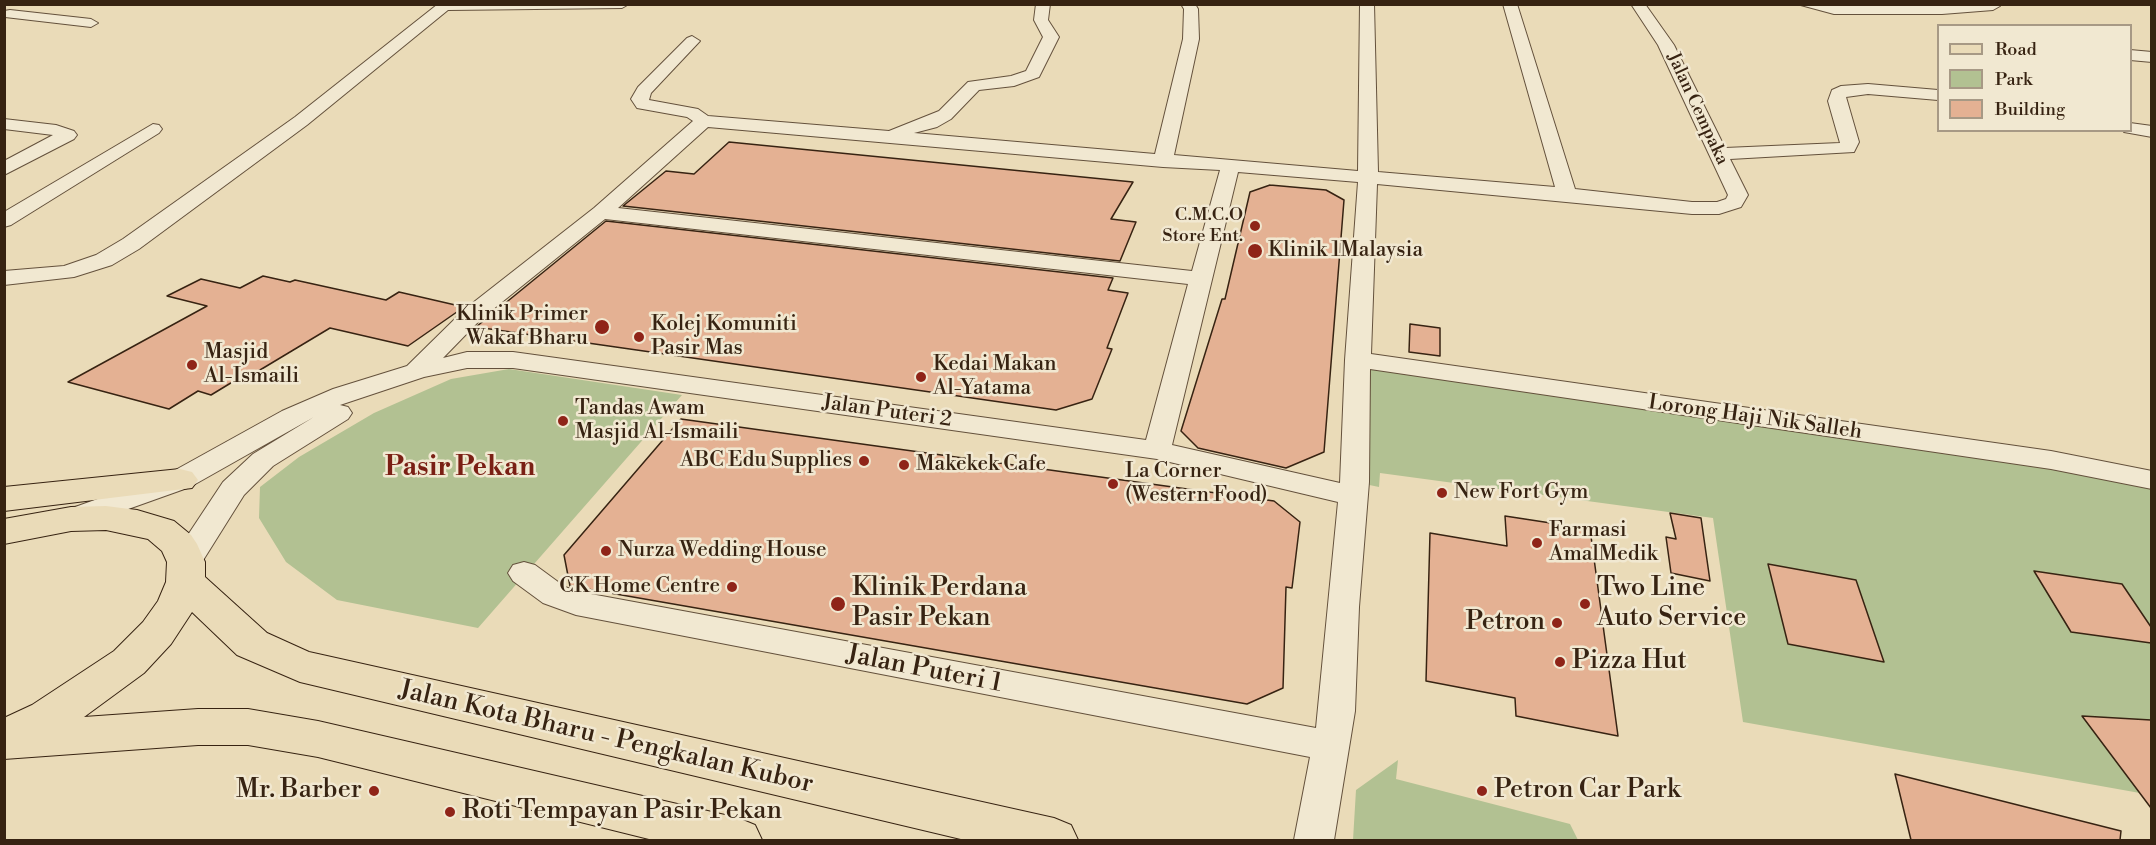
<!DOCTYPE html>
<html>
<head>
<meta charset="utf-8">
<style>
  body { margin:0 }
  #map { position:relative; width:2156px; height:845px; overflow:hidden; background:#eadbb8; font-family:"Libre Bodoni",serif }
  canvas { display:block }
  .frame { position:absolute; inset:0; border:6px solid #372312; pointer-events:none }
  .legend { position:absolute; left:1937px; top:24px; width:195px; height:108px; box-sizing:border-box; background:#f1e8d1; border:2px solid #a79985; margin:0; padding:8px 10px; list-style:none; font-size:18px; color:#372312 }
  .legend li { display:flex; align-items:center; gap:12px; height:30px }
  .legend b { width:30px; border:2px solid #a79985 }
</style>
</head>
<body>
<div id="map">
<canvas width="2156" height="845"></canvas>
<div class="frame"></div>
<ul class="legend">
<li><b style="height:8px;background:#eadbb8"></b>Road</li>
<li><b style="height:16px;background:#b2c192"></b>Park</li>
<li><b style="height:16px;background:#e4b193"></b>Building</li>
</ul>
</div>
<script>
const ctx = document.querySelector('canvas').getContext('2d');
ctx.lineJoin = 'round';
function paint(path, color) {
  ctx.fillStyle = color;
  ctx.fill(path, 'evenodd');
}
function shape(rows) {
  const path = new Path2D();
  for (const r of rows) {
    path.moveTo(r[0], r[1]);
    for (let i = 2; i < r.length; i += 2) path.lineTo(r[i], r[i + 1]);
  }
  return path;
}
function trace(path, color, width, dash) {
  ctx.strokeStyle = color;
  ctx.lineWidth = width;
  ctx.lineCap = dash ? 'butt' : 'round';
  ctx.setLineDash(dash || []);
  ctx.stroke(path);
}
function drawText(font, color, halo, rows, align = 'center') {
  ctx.font = font + ' "Libre Bodoni",serif';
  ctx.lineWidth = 5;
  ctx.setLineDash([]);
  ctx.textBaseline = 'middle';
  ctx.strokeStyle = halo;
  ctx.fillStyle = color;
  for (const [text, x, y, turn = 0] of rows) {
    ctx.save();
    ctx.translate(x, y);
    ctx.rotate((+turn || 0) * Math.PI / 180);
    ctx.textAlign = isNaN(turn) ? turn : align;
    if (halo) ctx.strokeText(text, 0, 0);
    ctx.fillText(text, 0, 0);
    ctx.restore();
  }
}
paint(shape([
  [1358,360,2151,480,2151,795,1743,722,1713,518,1380,473,1379,487,1355,482],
  [509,369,682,395,478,628,337,600,286,562,259,518,260,487,299,457,374,413,451,379],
  [1398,760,1396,779,1570,824,1578,840,1353,840,1356,790]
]), '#b2c192');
const building = shape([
  [729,142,1133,182,1111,219,1136,222,1120,261,623,206,666,171,694,174,729,142],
  [1270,185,1326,190,1344,200,1324,452,1286,468,1198,448,1181,431,1222,299,1225,299,1250,192,1270,185],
  [606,221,1113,278,1108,290,1128,293,1107,348,1112,349,1092,399,1056,410,476,327,606,221],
  [263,276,290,282,295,280,386,300,399,292,464,307,408,346,330,328,245,379,239,378,211,395,198,391,169,409,68,382,207,306,167,296,201,279,240,288,263,276],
  [1410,324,1440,328,1440,356,1409,352,1410,324],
  [681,419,1274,501,1300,522,1292,588,1286,587,1283,688,1247,704,570,586,564,555,681,419],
  [1670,513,1701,518,1710,581,1671,573,1666,537,1676,539,1670,513],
  [1505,516,1590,529,1618,736,1516,716,1515,698,1426,681,1430,533,1507,546,1505,516],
  [1768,564,1856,580,1884,662,1788,644,1768,564],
  [2034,571,2122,584,2151,627,2151,643,2071,632,2034,571],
  [2082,716,2151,720,2151,808,2082,716],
  [1895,774,2121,831,2120,840,1911,840,1895,774]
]);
paint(building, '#e4b193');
trace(building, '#372312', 1.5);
const minor = shape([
  [438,4,629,4,622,8,448,10,307,125,139,249,112,265,74,277,4,285,4,271,64,266,96,255,123,239,295,117,438,4],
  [1036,4,1050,4,1048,20,1059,37,1039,77,1014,86,979,90,951,119,937,127,914,133,1155,154,1183,39,1184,9,1181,4,1195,4,1198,9,1199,39,1174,155,1358,171,1360,4,1374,4,1378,172,1555,187,1503,4,1517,4,1575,189,1692,202,1717,202,1726,199,1728,195,1658,45,1631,4,1645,4,1674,45,1725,148,1840,143,1828,101,1832,90,1841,86,1868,84,1938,90,1938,100,1868,94,1846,97,1859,142,1854,152,1730,159,1748,195,1741,207,1719,214,1692,214,1377,184,1371,354,2051,451,2152,471,2152,489,2051,469,1370,369,1369,482,1359,607,1355,711,1334,840,1294,840,1310,757,576,615,543,603,513,581,508,573,513,565,524,562,535,565,565,587,580,592,1316,728,1338,502,1157,459,513,368,467,368,424,377,340,405,348,407,352,413,348,419,273,466,244,495,197,570,186,573,175,570,170,562,223,482,253,454,314,417,190,487,75,528,64,525,60,518,64,511,170,473,282,411,333,389,407,366,465,309,594,208,693,121,687,117,637,108,631,99,638,87,687,38,692,36,700,41,651,93,649,100,698,109,708,116,889,131,939,111,968,82,1011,76,1026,71,1043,37,1034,20,1036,4],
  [708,127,1163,167,1220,170,1192,271,618,208,708,127],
  [1238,172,1358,182,1345,360,1340,483,1172,445,1238,172],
  [605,219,1188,284,1146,440,513,352,467,352,443,358,481,319,605,219],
  [1797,4,1999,4,2000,6,1993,10,1942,14,1834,14,1797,4],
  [10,10,91,19,98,23,91,27,5,17,4,11,10,10],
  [2130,50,2152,52,2152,62,2130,60,2130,50],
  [4,119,56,125,74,131,77,135,74,139,4,175,4,161,53,135,4,129,4,119],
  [2130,123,2152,126,2152,137,2124,132,2130,130,2130,123],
  [153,124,159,125,162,129,159,133,11,225,4,227,4,212,153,124]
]);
const primary = shape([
  [180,469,192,472,198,480,192,488,4,511,4,487,180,469]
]);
const trunk = shape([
  [106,506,137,510,174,521,191,535,197,544,205,562,205,577,267,633,309,652,1054,818,1071,825,1078,840,965,840,300,682,237,655,192,612,171,644,144,673,84,717,198,709,248,709,318,721,738,818,755,825,762,840,653,840,318,757,248,745,198,745,4,759,4,718,32,705,114,651,143,622,158,601,166,582,167,562,162,551,148,539,106,530,71,531,4,544,4,519,71,507,106,506]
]);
trace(minor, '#64513c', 2);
trace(primary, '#372312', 2);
trace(trunk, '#372312', 2);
paint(minor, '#f1e8d1');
paint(primary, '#eadbb8');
paint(trunk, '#eadbb8');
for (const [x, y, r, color] of [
  [1255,226,6,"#8f2418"],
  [1255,251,8,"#8f2418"],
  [602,327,8,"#8f2418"],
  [639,337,6,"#8f2418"],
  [192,365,6,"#8f2418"],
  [921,377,6,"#8f2418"],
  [563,421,6,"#8f2418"],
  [864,461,6,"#8f2418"],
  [904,465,6,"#8f2418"],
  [1113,484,6,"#8f2418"],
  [1442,493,6,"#8f2418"],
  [1537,543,6,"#8f2418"],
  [606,551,6,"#8f2418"],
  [732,587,6,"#8f2418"],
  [838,604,8,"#8f2418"],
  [1585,604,6,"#8f2418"],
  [1557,623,6,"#8f2418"],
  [1560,662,6,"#8f2418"],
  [374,791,6,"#8f2418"],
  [1482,791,6,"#8f2418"],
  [450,812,6,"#8f2418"]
]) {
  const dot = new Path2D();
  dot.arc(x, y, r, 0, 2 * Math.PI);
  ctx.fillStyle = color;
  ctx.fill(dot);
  trace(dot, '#f1e8d1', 2);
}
drawText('18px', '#372312', '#f1e8d1', [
  ["Jalan Cempaka",1697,109,65]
]);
drawText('18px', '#372312', '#f1e8d1', [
  ["C.M.C.O",1243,216],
  ["Store Ent.",1243,237]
], 'right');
drawText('21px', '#372312', '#f1e8d1', [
  ["Klinik 1Malaysia",1268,251],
  ["Klinik Primer",588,315,"right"],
  ["Wakaf Bharu",588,339,"right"],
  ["Kolej Komuniti",651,325],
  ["Pasir Mas",651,349],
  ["Masjid",204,353],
  ["Al-Ismaili",204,377],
  ["Kedai Makan",933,365],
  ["Al-Yatama",933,389],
  ["Tandas Awam",575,409],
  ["Masjid Al-Ismaili",575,433],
  ["ABC Edu Supplies",852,461,"right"],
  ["Makekek Cafe",916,465],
  ["La Corner",1125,472],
  ["(Western Food)",1125,496],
  ["New Fort Gym",1454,493],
  ["Farmasi",1549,531],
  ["AmalMedik",1549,555],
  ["Nurza Wedding House",618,551],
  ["CK Home Centre",720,587,"right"]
], 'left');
drawText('21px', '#372312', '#f1e8d1', [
  ["Jalan Puteri 2",887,412,8],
  ["Lorong Haji Nik Salleh",1755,418,8]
]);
drawText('26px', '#372312', '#f1e8d1', [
  ["Klinik Perdana",852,589],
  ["Pasir Pekan",852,619],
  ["Two Line",1597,589],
  ["Auto Service",1597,619],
  ["Petron",1545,623,"right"],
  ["Pizza Hut",1572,662],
  ["Mr. Barber",362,791,"right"],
  ["Petron Car Park",1494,791],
  ["Roti Tempayan Pasir Pekan",462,812]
], 'left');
drawText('26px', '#372312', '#f1e8d1', [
  ["Jalan Puteri 1",924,670,11],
  ["Jalan Kota Bharu - Pengkalan Kubor",606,738,13]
]);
drawText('bold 27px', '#7a1f14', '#f1e8d1', [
  ["Pasir Pekan",460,469]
]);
</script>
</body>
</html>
